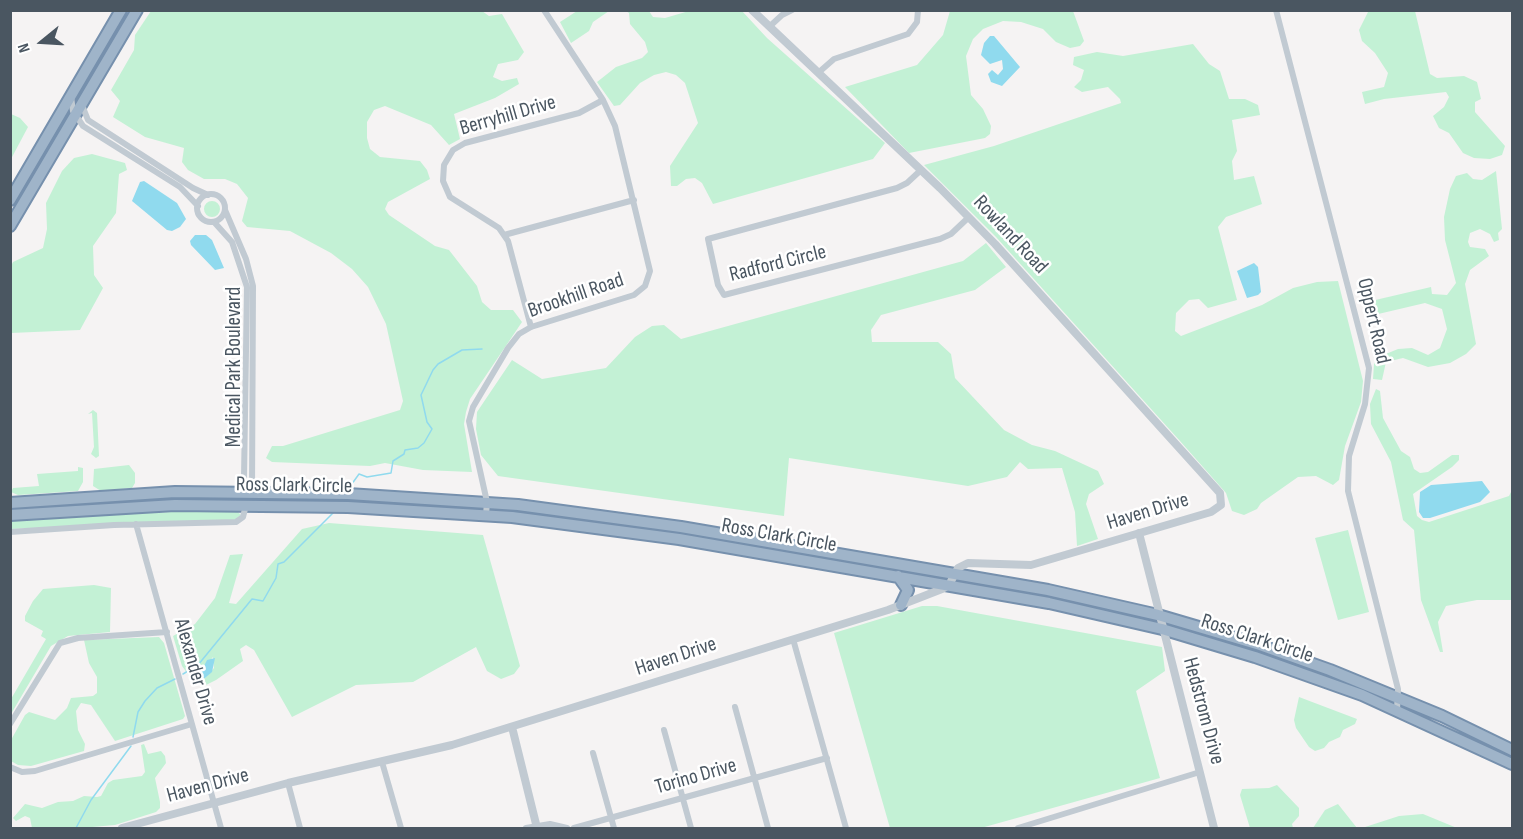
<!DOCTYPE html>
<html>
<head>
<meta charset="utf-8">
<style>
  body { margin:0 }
  #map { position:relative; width:1523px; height:839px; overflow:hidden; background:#f5f3f3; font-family:"Sofia Sans Condensed",sans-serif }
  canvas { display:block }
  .frame { position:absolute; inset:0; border:12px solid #4a5661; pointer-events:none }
  .north { position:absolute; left:12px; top:12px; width:60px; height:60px; -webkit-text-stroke:4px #fff; paint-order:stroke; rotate:252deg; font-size:16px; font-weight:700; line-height:24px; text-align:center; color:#4a5661 }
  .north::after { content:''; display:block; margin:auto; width:21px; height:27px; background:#4a5661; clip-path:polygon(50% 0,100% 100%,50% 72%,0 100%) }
</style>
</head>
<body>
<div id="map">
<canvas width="1523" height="839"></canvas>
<div class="frame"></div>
<div class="north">N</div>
</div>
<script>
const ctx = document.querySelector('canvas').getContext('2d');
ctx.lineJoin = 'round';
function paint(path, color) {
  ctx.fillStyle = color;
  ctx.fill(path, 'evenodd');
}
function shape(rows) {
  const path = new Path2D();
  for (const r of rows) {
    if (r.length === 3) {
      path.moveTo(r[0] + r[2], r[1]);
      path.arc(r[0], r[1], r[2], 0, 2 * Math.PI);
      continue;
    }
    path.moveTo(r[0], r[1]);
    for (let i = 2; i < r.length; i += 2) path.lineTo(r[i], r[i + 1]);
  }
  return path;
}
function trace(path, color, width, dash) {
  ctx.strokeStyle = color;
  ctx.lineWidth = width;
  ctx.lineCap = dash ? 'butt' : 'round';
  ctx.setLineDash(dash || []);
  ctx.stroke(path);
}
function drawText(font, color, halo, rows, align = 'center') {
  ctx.font = font + ' "Sofia Sans Condensed",sans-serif';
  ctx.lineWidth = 5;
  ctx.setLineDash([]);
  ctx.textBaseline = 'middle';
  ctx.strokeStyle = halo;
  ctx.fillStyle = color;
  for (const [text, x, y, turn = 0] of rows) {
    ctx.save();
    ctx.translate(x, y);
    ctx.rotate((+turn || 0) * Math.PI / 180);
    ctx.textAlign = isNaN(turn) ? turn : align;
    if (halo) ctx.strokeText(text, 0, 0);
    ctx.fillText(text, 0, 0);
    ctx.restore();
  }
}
paint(shape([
  [1369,10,1415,11,1430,74,1437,78,1464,76,1477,82,1481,99,1475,102,1475,112,1505,146,1502,155,1490,159,1474,158,1463,153,1449,133,1439,128,1433,116,1444,107,1449,97,1446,92,1384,99,1365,104,1362,92,1384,87,1388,73,1375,53,1362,41,1359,30],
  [482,11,489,16,502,14,524,52,518,60,498,64,493,77,502,81,517,78,519,84,495,98,454,114,460,139,449,145,431,125,385,106,374,110,367,122,367,138,370,149,380,157,420,161,427,170,430,179,388,202,385,209,389,215,435,246,449,250,477,286,482,302,491,310,513,310,522,322,470,399,466,412,464,424,472,472,423,470,385,463,370,466,272,462,266,458,272,446,283,446,400,410,403,401,386,324,368,287,352,269,331,253,290,231,247,227,242,221,248,198,237,184,225,179,204,179,188,170,182,162,184,148,145,137,113,117,120,101,111,90,134,50,135,35,151,11],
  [577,11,577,10,609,11,593,22,589,31,571,43,560,22],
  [626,11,649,11,653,17,665,18,689,11,742,11,767,38,885,143,873,159,713,204,702,183,695,178,686,179,677,186,671,186,670,166,698,123,685,83,676,75,666,72,654,75,640,83,620,105,614,106,597,82,616,67,642,58,648,52,645,42,630,24,629,13],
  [950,11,1073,11,1084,41,1080,46,1070,48,1056,42,1043,29,1021,22,1003,21,983,29,973,39,966,56,971,95,983,109,991,126,990,134,985,138,909,153,845,87,917,65,943,35],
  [1193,44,1209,64,1220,71,1229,99,1245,99,1258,105,1260,115,1232,120,1237,151,1232,161,1234,180,1254,176,1262,204,1226,217,1218,227,1237,300,1208,308,1199,299,1189,300,1176,313,1175,331,1181,336,1262,305,1293,288,1317,282,1338,281,1363,381,1361,402,1345,446,1339,480,1333,485,1316,476,1298,477,1261,503,1257,509,1244,515,1232,511,1226,493,1180,441,996,237,924,165,994,146,1121,103,1120,99,1108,87,1082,92,1074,87,1081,80,1084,70,1073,65,1074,57,1097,52,1123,56],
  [11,114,20,118,28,127,11,159],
  [92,154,125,163,127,170,119,174,116,213,93,246,94,275,103,288,80,330,11,333,11,266,13,262,43,248,47,229,46,203,62,171,74,158],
  [1496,171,1502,229,1498,233,1499,240,1494,242,1490,234,1480,229,1470,233,1468,242,1470,247,1485,249,1489,256,1470,270,1465,284,1476,344,1466,354,1450,363,1428,367,1403,358,1386,362,1382,380,1373,379,1374,364,1381,356,1398,349,1412,348,1428,355,1440,348,1447,329,1442,309,1425,303,1374,315,1371,301,1431,287,1432,294,1447,295,1456,283,1445,240,1444,217,1450,189,1456,176,1467,173,1473,179,1482,180],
  [212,209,8],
  [986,243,1006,267,975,290,881,315,871,330,872,342,938,342,951,354,955,378,1004,430,1032,445,1055,451,1098,471,1104,484,1089,494,1086,504,1098,539,1077,546,1075,512,1062,468,1028,469,1020,462,1007,477,968,486,789,458,784,516,498,476,481,455,476,429,477,412,512,360,542,379,606,368,635,337,652,326,664,325,681,339,963,261],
  [1376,389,1380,391,1383,418,1401,451,1410,457,1414,469,1420,473,1428,472,1452,455,1459,455,1459,460,1452,467,1413,494,1417,516,1422,520,1429,522,1509,496,1512,490,1512,600,1477,600,1446,606,1438,622,1443,652,1440,652,1421,600,1414,530,1403,520,1391,462,1371,424,1370,404],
  [93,410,97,413,99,456,96,458,91,454,94,447,92,413,88,414],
  [129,465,135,473,135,483,132,488,101,491,93,486,94,469],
  [78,467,83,468,83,482,78,491,18,495,11,492,13,488,39,486,37,474,78,471],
  [236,510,241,515,235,520,11,529,11,521,140,513],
  [329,523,483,535,520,666,514,674,501,679,487,671,476,647,413,682,356,685,292,717,254,650,246,645,240,649,243,661,216,680,202,687,196,682,205,678,214,668,213,657,201,672,190,677,182,666,173,636,195,624,215,598,230,555,243,554,229,603,236,604,302,529],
  [1348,530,1369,612,1338,620,1315,538],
  [94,585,111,588,110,632,68,636,51,646,11,714,11,699,46,639,41,636,43,631,25,621,25,616,33,601,43,589],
  [922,606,937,606,1162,647,1165,671,1136,691,1160,778,981,828,890,828,834,633],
  [159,637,164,643,185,716,183,719,115,741,91,705,81,703,76,711,78,730,85,744,84,751,31,766,18,765,11,761,11,740,25,715,29,712,55,720,67,708,71,698,93,696,97,693,97,677,89,663,84,640],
  [1299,697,1357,719,1355,724,1343,730,1340,737,1329,742,1324,748,1315,751,1309,747,1296,728,1294,720],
  [144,744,148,754,161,751,165,756,166,763,155,778,160,802,160,808,156,812,115,825,81,828,32,828,30,818,25,816,16,821,13,818,25,804,42,808,58,802,73,801,84,796,97,797,101,796,108,783,113,780,142,776,145,772,141,745],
  [1277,785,1299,808,1299,816,1292,824,1293,828,1250,828,1240,795,1242,789,1269,788],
  [1338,804,1357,828,1313,828,1325,810],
  [1423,814,1457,828,1362,828,1399,816]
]), '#c3f1d5');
paint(shape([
  [990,36,994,36,1020,67,1002,86,991,82,988,74,992,70,998,75,1003,69,1002,60,990,64,981,55,984,43],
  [144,181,177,203,186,219,180,227,172,231,167,230,132,201,140,182],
  [195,235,206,235,212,240,224,268,215,270,191,245,190,241],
  [1254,263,1258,267,1261,292,1258,295,1247,298,1237,271],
  [1482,481,1490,492,1480,502,1430,518,1423,518,1419,512,1420,492,1431,485],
  [215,658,212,672,205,678,191,682,190,677,201,672,207,660]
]), '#90daee');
trace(shape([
  [349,488,359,474,367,477,391,473,393,461,404,454,405,450,418,448,424,443,432,429,427,422,421,395,433,370,438,364,462,350,482,349],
  [183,674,198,665,252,599,263,601,276,578,278,564,284,562,335,511],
  [133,737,138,712,145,701,157,688,175,679],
  [76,828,91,800,131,746]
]), '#90daee', 1.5);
const trunk = shape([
  [10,200,121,10],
  [10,226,137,10],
  [10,503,175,492,348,494,518,505,681,527,1048,590,1158,615,1260,645,1330,670,1442,716,1512,750],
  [10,515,175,505,348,507,512,517,679,539,1049,603,1162,629,1255,657,1362,695,1512,764],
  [898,576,908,590,901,605]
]);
trace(trunk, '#7690ad', 14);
trace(shape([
  [1276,10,1369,368,1365,404,1349,456,1348,491,1398,689,1397,710],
  [769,27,782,15,792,10],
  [818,73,834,59,908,34,917,22,918,10],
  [71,97,73,111,83,126,180,187,198,206],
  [82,105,88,120,193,188,208,195],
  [921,170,907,183,897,188,708,239,718,285,724,295,940,239,951,234,969,217],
  [211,208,14],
  [225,210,246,259,253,286,252,492],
  [214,222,232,242,247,287,244,478,237,492],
  [504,235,634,200],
  [531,327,508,241,499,228,450,197,443,181,444,165,453,150,465,143,579,113,603,100],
  [486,515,487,502,469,421,473,407,508,348,519,334,531,327,634,295,645,286,650,271,615,126,603,100,544,10],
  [136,524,221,828],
  [10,532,114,525,236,522,243,517,246,505],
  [793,639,846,828],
  [735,707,768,828],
  [10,724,60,643,78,638,167,632],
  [664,730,691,828],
  [593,753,614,828],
  [382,762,401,828],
  [10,767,22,772,35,771,192,724],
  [288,783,300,828],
  [526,828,550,824,567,828],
  [574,828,827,758],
  [1018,828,1200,772]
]), '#c1cad2', 6);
trace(shape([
  [1139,533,1214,828],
  [512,727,537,828],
  [122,828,288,783,452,745,888,610,942,589,949,585,958,568,968,563,1031,565,1211,512,1221,505,1220,493,995,244,940,188,752,10]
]), '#c1cad2', 8);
trace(trunk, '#9fb4c9', 10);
drawText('21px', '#4a5661', '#fff', [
  ["Berryhill Drive",508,116,-16],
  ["Rowland Road",1010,235,47],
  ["Radford Circle",778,264,-14],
  ["Brookhill Road",576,296,-19],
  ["Oppert Road",1373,321,77],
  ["Medical Park Boulevard",235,367,-90],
  ["Ross Clark Circle",294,486,1],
  ["Haven Drive",1148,512,-17],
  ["Ross Clark Circle",779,536,10],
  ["Ross Clark Circle",1257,639,18],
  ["Haven Drive",676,657,-18],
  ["Alexander Drive",195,672,74],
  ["Hedstrom Drive",1203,711,75],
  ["Torino Drive",696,777,-16],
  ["Haven Drive",208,786,-15]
]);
</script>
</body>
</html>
